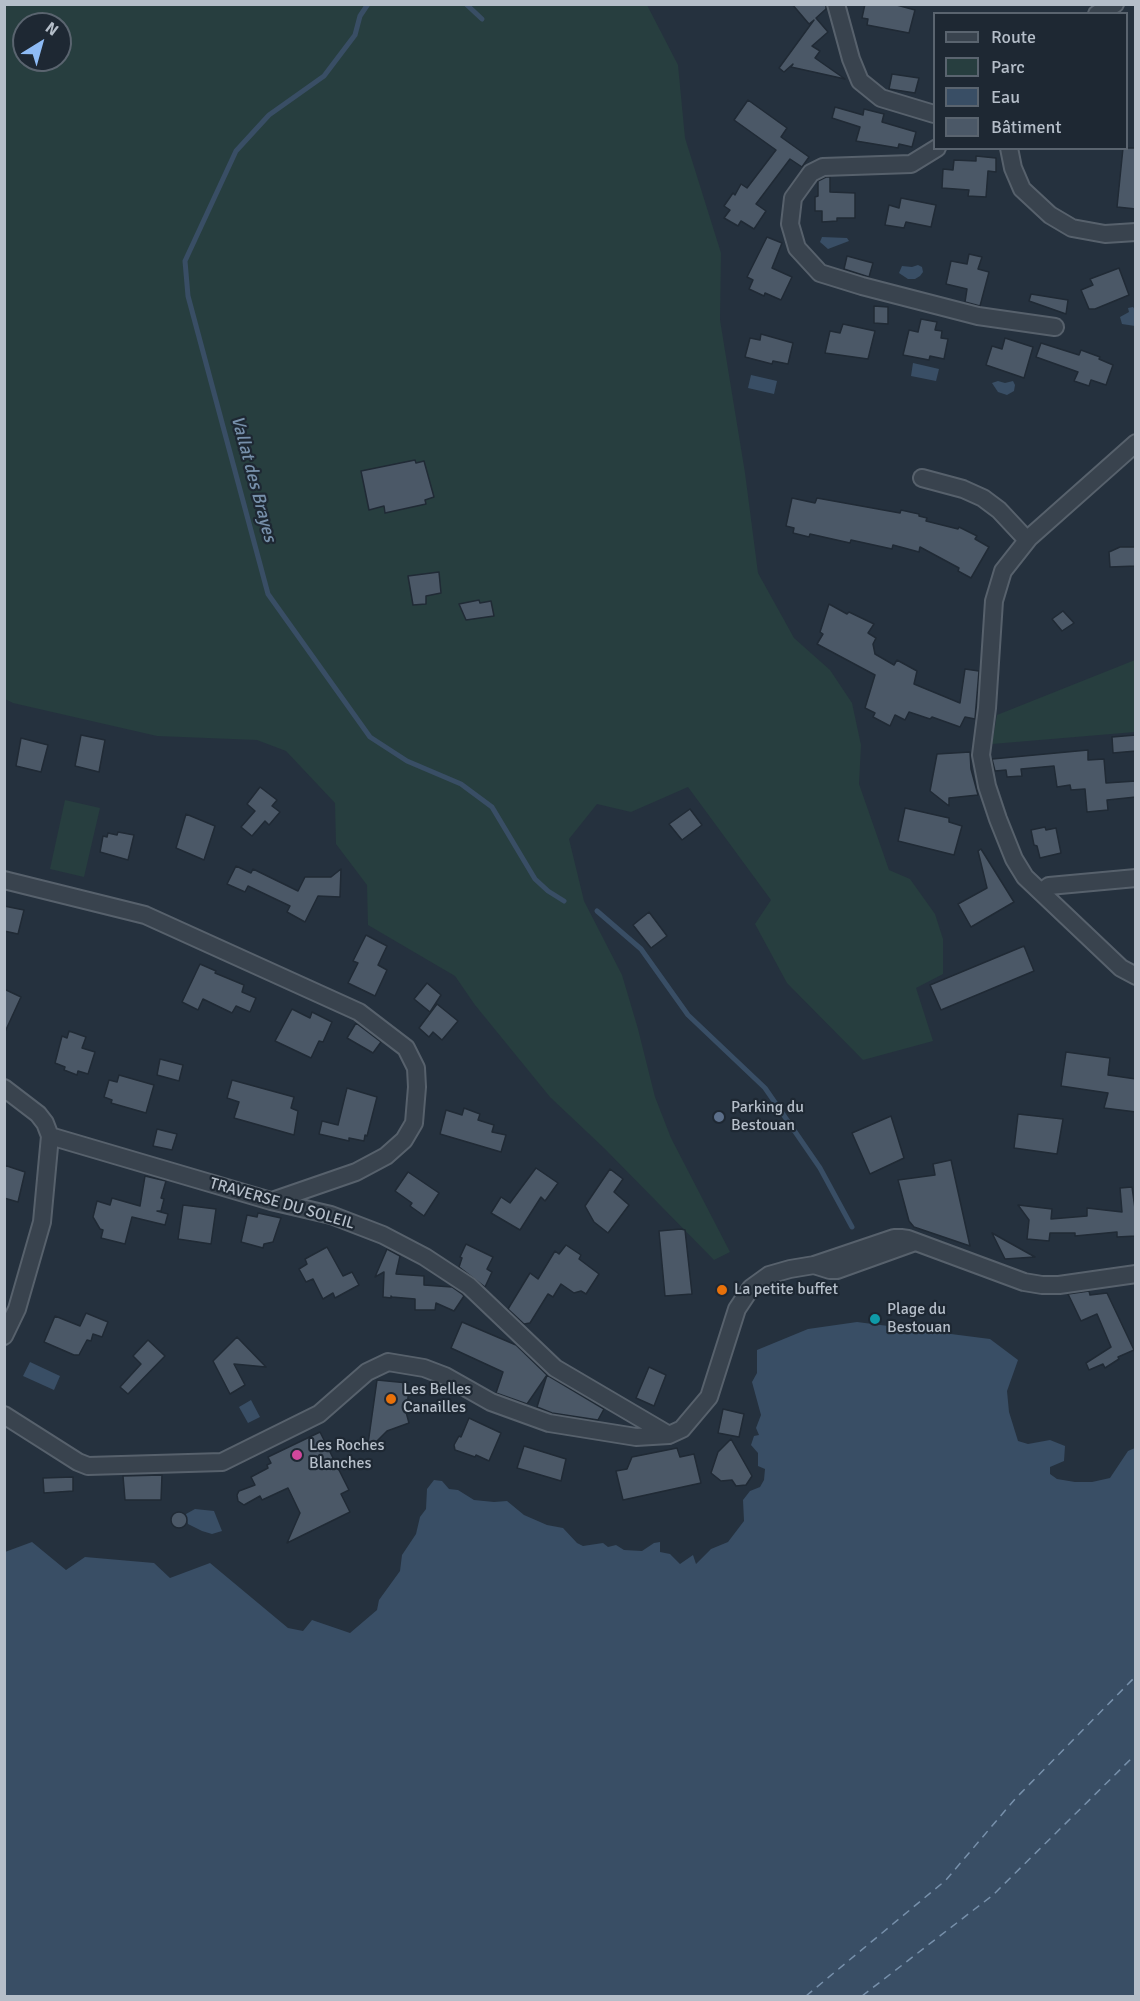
<!DOCTYPE html>
<html>
<head>
<meta charset="utf-8">
<style>
  body { margin:0 }
  #map { position:relative; width:1140px; height:2001px; overflow:hidden; background:#25313e; font-family:Signika,sans-serif }
  canvas { display:block }
  .frame { position:absolute; inset:0; border:6px solid #b5bec9; pointer-events:none }
  .legend { position:absolute; left:933px; top:12px; width:195px; height:138px; box-sizing:border-box; background:#1e2833; border:2px solid #5a646f; margin:0; padding:8px 10px; list-style:none; font-size:18px; color:#b5bec9 }
  .legend li { display:flex; align-items:center; gap:12px; height:30px }
  .legend b { width:30px; border:2px solid #5a646f }
  .north { position:absolute; left:12px; top:12px; width:60px; height:60px; box-sizing:border-box; background:#1e2833; border:2px solid #5a646f; border-radius:50%; rotate:37deg; font-size:16px; font-weight:700; line-height:24px; text-align:center; color:#b5bec9 }
  .north::after { content:''; display:block; margin:auto; width:21px; height:27px; background:#8ebbf5; clip-path:polygon(50% 0,100% 100%,50% 72%,0 100%) }
</style>
</head>
<body>
<div id="map">
<canvas width="1140" height="2001"></canvas>
<div class="frame"></div>
<ul class="legend">
<li><b style="height:8px;background:#39434e"></b>Route</li>
<li><b style="height:16px;background:#273e3f"></b>Parc</li>
<li><b style="height:16px;background:#394e65"></b>Eau</li>
<li><b style="height:16px;background:#4b5867"></b>Bâtiment</li>
</ul>
<div class="north">N</div>
</div>
<script>
const ctx = document.querySelector('canvas').getContext('2d');
ctx.lineJoin = 'round';
function paint(path, color) {
  ctx.fillStyle = color;
  ctx.fill(path, 'evenodd');
}
function shape(rows) {
  const path = new Path2D();
  for (const r of rows) {
    if (r.length === 3) {
      path.moveTo(r[0] + r[2], r[1]);
      path.arc(r[0], r[1], r[2], 0, 2 * Math.PI);
      continue;
    }
    path.moveTo(r[0], r[1]);
    for (let i = 2; i < r.length; i += 2) path.lineTo(r[i], r[i + 1]);
  }
  return path;
}
function trace(path, color, width, dash) {
  ctx.strokeStyle = color;
  ctx.lineWidth = width;
  ctx.lineCap = dash ? 'butt' : 'round';
  ctx.setLineDash(dash || []);
  ctx.stroke(path);
}
function drawText(font, color, halo, rows, align = 'center') {
  ctx.font = font + ' Signika,sans-serif';
  ctx.lineWidth = 4.5;
  ctx.setLineDash([]);
  ctx.textBaseline = 'middle';
  ctx.strokeStyle = halo;
  ctx.fillStyle = color;
  for (const [text, x, y, turn = 0] of rows) {
    ctx.save();
    ctx.translate(x, y);
    ctx.rotate((+turn || 0) * Math.PI / 180);
    ctx.textAlign = isNaN(turn) ? turn : align;
    if (halo) ctx.strokeText(text, 0, 0);
    ctx.fillText(text, 0, 0);
    ctx.restore();
  }
}
paint(shape([
  [4,5,647,5,678,65,685,138,721,253,720,320,745,473,758,573,794,638,830,670,852,703,861,745,859,784,889,870,910,879,935,914,943,939,943,974,916,988,933,1041,863,1060,787,983,755,924,771,900,688,787,631,812,597,804,569,839,584,901,622,975,638,1029,655,1097,671,1138,730,1252,714,1260,605,1149,550,1097,475,1005,455,976,368,925,367,885,336,844,335,803,286,751,257,740,157,736,13,703,5,699],
  [24,24,60,24,60,60,24,60],
  [1135,660,1135,732,992,744,997,715],
  [65,800,100,808,84,877,50,869]
]), '#273e3f');
paint(shape([
  [822,237,847,238,849,241,828,249,820,242],
  [918,265,922,267,923,272,920,276,915,279,908,279,899,273,902,266,912,267],
  [1133,307,1135,310,1135,326,1122,324,1120,317,1129,312,1128,308],
  [913,363,939,369,936,381,911,376],
  [751,375,777,381,774,394,748,388],
  [998,381,1005,383,1013,381,1015,385,1014,391,1007,395,998,392,992,383],
  [857,1322,990,1339,1018,1360,1007,1391,1009,1412,1018,1441,1028,1444,1050,1440,1065,1446,1064,1461,1050,1467,1050,1474,1057,1479,1075,1482,1092,1482,1110,1478,1128,1451,1135,1448,1135,1996,5,1996,5,1552,32,1542,66,1570,85,1557,154,1563,170,1578,210,1563,288,1628,303,1631,312,1620,350,1633,377,1610,379,1600,400,1571,402,1555,416,1534,420,1517,426,1509,427,1489,434,1480,442,1481,449,1489,458,1490,474,1500,494,1502,507,1501,524,1515,547,1525,563,1528,577,1543,583,1546,603,1543,608,1547,616,1545,624,1550,642,1551,654,1543,660,1542,660,1552,670,1554,680,1564,693,1555,696,1564,711,1549,728,1542,744,1521,743,1500,750,1491,760,1487,764,1480,765,1469,758,1466,758,1453,751,1445,754,1436,759,1435,756,1428,761,1415,752,1382,757,1373,757,1350,808,1329],
  [30,1362,60,1376,54,1390,23,1376],
  [251,1400,260,1417,248,1423,239,1407],
  [195,1509,214,1511,222,1531,212,1534,202,1531,188,1524,186,1514]
]), '#394e65');
trace(shape([
  [368,4,360,16,355,35,324,76,269,115,236,151,185,261,188,296,268,594,370,737,407,761,461,784,492,807,535,879,548,891,564,901],
  [466,4,482,19],
  [597,911,641,949,688,1015,765,1088,820,1168,852,1227]
]), '#394e65', 5);
trace(shape([
  [806,1996,946,1880,1015,1799,1136,1676],
  [862,1996,993,1895,1136,1754]
]), '#7790ab', 1.5, [8, 6]);
const building = shape([
  [792,4,826,4,826,9,816,18,828,32,812,46,820,51,815,58,845,79,791,67,793,64,784,72,779,68,814,20,809,24,792,4],
  [865,4,893,4,915,10,909,33,867,25,868,19,862,18,865,4],
  [892,74,919,78,915,93,889,89,892,74],
  [748,100,787,128,781,137,809,157,802,167,790,159,756,204,766,211,754,229,741,221,738,226,724,218,730,210,724,206,733,193,735,195,741,184,747,188,776,150,734,120,748,100],
  [835,107,863,115,864,109,884,114,882,122,916,132,912,147,899,144,898,148,856,141,860,127,832,118,835,107],
  [1123,148,1136,148,1136,209,1117,207,1123,148],
  [976,156,996,158,996,172,988,171,986,197,968,196,969,190,942,188,943,169,953,170,954,160,976,161,976,156],
  [826,177,830,177,830,192,855,193,855,218,837,218,837,221,822,222,822,211,815,211,815,197,818,196,818,181,826,177],
  [901,198,936,205,931,227,906,222,904,228,885,225,889,205,899,208,901,198],
  [767,237,782,243,772,268,792,277,781,300,765,293,764,296,749,289,753,280,747,277,767,237],
  [969,254,982,257,978,269,989,272,980,306,965,302,967,289,946,284,951,261,967,264,969,254],
  [847,256,873,263,869,277,844,269,847,256],
  [1119,268,1129,295,1095,309,1089,309,1081,290,1093,285,1090,279,1119,268],
  [1031,294,1068,300,1066,314,1029,301,1031,294],
  [874,306,888,307,888,324,874,323,874,306],
  [921,319,937,322,935,330,942,331,941,338,948,339,944,359,930,356,929,360,903,355,909,330,918,332,921,319],
  [843,324,875,331,868,359,825,353,830,331,840,333,843,324],
  [761,334,793,343,788,364,773,361,772,364,745,357,750,338,760,340,761,334],
  [1005,338,1033,347,1024,378,986,365,992,346,1002,349,1005,338],
  [1041,343,1079,355,1081,350,1100,357,1099,359,1113,365,1106,385,1091,380,1089,386,1074,381,1078,372,1036,357,1041,343],
  [415,460,416,463,424,461,434,497,425,500,426,504,385,513,384,506,369,510,361,471,415,460],
  [792,498,815,503,817,498,900,513,901,510,919,514,919,516,927,518,926,521,958,529,959,527,977,536,975,539,989,547,971,578,958,571,959,568,920,547,919,552,893,545,892,549,851,540,850,543,810,534,809,537,793,533,794,528,786,526,792,498],
  [1120,547,1136,547,1136,566,1110,567,1109,552,1120,547],
  [439,572,441,593,426,596,426,604,413,605,408,576,439,572],
  [479,600,480,603,491,601,494,616,466,620,459,604,479,600],
  [829,604,847,614,849,612,874,624,868,633,876,638,873,644,875,654,894,665,897,660,917,671,914,684,960,703,965,669,979,671,975,719,965,717,960,727,932,717,930,719,909,712,905,720,895,715,890,726,873,717,875,713,865,708,875,675,817,644,823,634,820,632,829,604],
  [1063,611,1074,623,1062,631,1052,619,1063,611],
  [81,735,105,740,99,772,75,766,81,735],
  [1136,735,1136,751,1113,753,1112,737,1136,735],
  [21,738,48,745,41,772,16,766,21,738],
  [1088,750,1088,760,1104,759,1106,783,1136,781,1136,797,1107,800,1108,810,1087,812,1085,789,1071,790,1070,785,1057,787,1054,766,1021,769,1022,776,1007,777,1006,770,995,771,992,759,1088,750],
  [970,752,971,769,978,795,949,798,949,806,930,791,937,754,970,752],
  [260,787,277,800,272,806,280,812,269,825,265,821,252,836,241,827,255,811,247,804,260,787],
  [905,808,949,818,949,822,962,826,954,855,898,841,905,808],
  [690,809,702,825,682,840,669,824,690,809],
  [186,814,215,826,204,860,176,848,186,814],
  [1045,827,1046,830,1056,828,1061,853,1040,858,1037,846,1034,845,1031,830,1045,827],
  [118,832,134,835,128,860,100,852,103,836,107,837,108,833,117,835,118,832],
  [981,849,1014,902,971,927,958,904,987,888,978,851,981,849],
  [236,866,251,873,253,869,298,891,305,877,331,877,341,869,340,897,318,896,305,922,287,912,290,906,248,886,245,892,227,884,236,866],
  [4,906,24,910,18,934,4,931,4,906],
  [649,912,667,936,651,948,633,925,649,912],
  [366,935,387,946,378,965,387,970,375,996,348,983,358,963,353,961,366,935],
  [1024,946,1034,971,941,1010,930,985,1024,946],
  [200,964,216,971,215,973,244,985,242,992,256,998,250,1012,236,1006,232,1013,203,999,198,1010,182,1002,200,964],
  [427,983,441,995,430,1012,414,999,427,983],
  [4,989,21,997,4,1034,4,989],
  [437,1004,458,1021,442,1040,433,1032,429,1037,419,1028,437,1004],
  [292,1009,310,1018,312,1012,332,1022,323,1042,319,1041,311,1058,275,1041,292,1009],
  [356,1023,381,1042,373,1053,347,1038,356,1023],
  [69,1031,86,1037,82,1048,95,1052,88,1074,78,1071,77,1075,64,1070,65,1067,55,1063,62,1036,67,1038,69,1031],
  [1066,1052,1110,1058,1108,1075,1136,1079,1136,1112,1104,1108,1108,1093,1061,1086,1066,1052],
  [160,1059,183,1065,179,1081,157,1075,160,1059],
  [119,1075,154,1085,146,1113,111,1103,112,1100,104,1097,109,1080,117,1082,119,1075],
  [232,1080,294,1097,291,1108,298,1111,294,1135,234,1118,239,1102,227,1098,232,1080],
  [347,1088,377,1097,367,1136,365,1135,364,1141,349,1138,349,1141,319,1134,322,1121,338,1125,347,1088],
  [464,1108,480,1114,478,1120,494,1125,492,1132,506,1135,501,1152,440,1134,446,1110,462,1115,464,1108],
  [1018,1114,1063,1119,1057,1154,1014,1148,1018,1114],
  [891,1116,904,1158,870,1174,852,1133,891,1116],
  [157,1129,177,1134,172,1150,153,1146,157,1129],
  [951,1160,970,1246,914,1227,909,1221,898,1180,935,1175,933,1164,951,1160],
  [4,1165,25,1172,18,1202,4,1198,4,1165],
  [536,1168,558,1183,545,1201,541,1197,520,1230,491,1213,501,1197,510,1203,536,1168],
  [610,1169,623,1179,614,1192,629,1205,608,1233,594,1222,585,1206,610,1169],
  [408,1172,439,1193,424,1216,410,1206,412,1203,395,1191,408,1172],
  [145,1176,166,1181,161,1198,164,1199,161,1211,157,1211,168,1214,165,1225,132,1217,125,1244,101,1238,103,1230,100,1229,93,1217,97,1201,110,1205,112,1198,140,1206,145,1176],
  [1132,1187,1136,1216,1136,1236,1117,1237,1117,1232,1075,1236,1075,1233,1050,1233,1049,1241,1027,1239,1029,1220,1018,1205,1052,1209,1051,1219,1087,1216,1087,1208,1122,1212,1120,1188,1132,1187],
  [183,1205,216,1209,211,1244,178,1239,183,1205],
  [258,1213,281,1218,273,1242,264,1244,263,1248,241,1242,247,1215,257,1217,258,1213],
  [681,1229,685,1230,692,1294,665,1296,659,1231,681,1229],
  [992,1233,1035,1257,1005,1259,992,1233],
  [466,1244,493,1257,487,1269,492,1272,485,1287,459,1267,462,1258,460,1257,466,1244],
  [566,1245,581,1255,579,1259,599,1274,586,1294,581,1291,574,1293,561,1284,553,1297,548,1294,530,1323,524,1324,508,1309,530,1273,538,1279,555,1251,559,1254,566,1245],
  [327,1247,343,1276,352,1272,359,1285,335,1298,333,1293,323,1299,313,1279,306,1282,299,1269,307,1264,305,1259,327,1247],
  [387,1249,400,1256,396,1274,424,1276,424,1285,452,1287,462,1294,464,1296,454,1311,436,1303,435,1310,415,1310,415,1299,392,1297,391,1296,391,1298,383,1297,384,1272,375,1277,387,1249],
  [1089,1291,1090,1295,1107,1293,1134,1350,1118,1357,1119,1359,1105,1368,1103,1364,1089,1370,1086,1363,1111,1347,1097,1314,1081,1321,1068,1294,1089,1291],
  [86,1313,108,1322,102,1337,93,1334,91,1341,87,1340,79,1355,74,1355,44,1342,55,1316,80,1326,86,1313],
  [462,1322,516,1345,547,1375,527,1404,496,1393,503,1372,451,1348,462,1322],
  [237,1337,266,1367,234,1364,245,1385,230,1394,213,1361,237,1337],
  [148,1340,165,1356,128,1394,120,1387,141,1364,133,1356,148,1340],
  [649,1367,666,1375,654,1406,636,1398,649,1367],
  [547,1375,604,1409,598,1420,552,1413,537,1407,547,1375],
  [377,1380,408,1383,407,1389,409,1390,406,1412,409,1423,387,1431,367,1451,377,1380],
  [723,1409,744,1414,739,1437,718,1433,723,1409],
  [469,1418,501,1433,489,1461,476,1455,475,1457,455,1450,454,1445,459,1436,461,1437,469,1418],
  [320,1432,349,1490,341,1494,350,1512,287,1543,300,1513,288,1488,262,1500,260,1496,244,1505,238,1501,237,1495,239,1491,255,1485,251,1477,268,1468,267,1465,271,1463,268,1457,320,1432],
  [731,1439,752,1476,746,1485,736,1486,732,1480,721,1481,711,1473,718,1452,731,1439],
  [524,1446,566,1459,561,1481,517,1468,524,1446],
  [677,1448,680,1457,694,1454,701,1483,623,1500,616,1471,627,1469,632,1457,677,1448],
  [162,1475,161,1500,125,1500,123,1476,162,1475],
  [73,1477,73,1491,44,1493,43,1478,73,1477],
  [179,1520,8]
]);
paint(building, '#4b5867');
trace(building, '#202a35', 1.5);
const street = shape([
  [836,4,851,59,860,81,881,98,934,114],
  [1097,14,1115,4],
  [937,148,911,164,823,167,811,173,793,198,790,224,797,248,820,273,862,286,978,316,1055,327],
  [1009,148,1013,168,1022,189,1050,215,1072,228,1105,234,1136,232],
  [1136,443,1029,538,1003,571,994,601,987,708,981,755,987,786,998,819,1014,859,1025,877,1121,968,1136,976],
  [922,478,963,489,983,498,999,510,1027,540],
  [4,880,145,915,359,1012,406,1048,416,1068,417,1087,414,1123,404,1140,386,1156,356,1172,272,1201],
  [1041,892,1049,886,1136,878],
  [4,1088,38,1114,45,1123,50,1136,42,1222,17,1309,4,1336],
  [50,1136,271,1201,331,1215,383,1235,425,1257,469,1286,555,1368,669,1435],
  [915,1242,837,1270,830,1270,814,1265,894,1238,901,1238,908,1239,1024,1282,1042,1285,1059,1285,1136,1274],
  [4,1415,78,1462,88,1466,222,1462,319,1414,367,1372,388,1362,424,1368,445,1376,491,1402,549,1423,636,1437,669,1435,682,1429,709,1397,737,1309,751,1288,769,1275,790,1269,814,1265]
]);
trace(street, '#57616c', 20);
trace(street, '#39434e', 16);
for (const [x, y, r, color] of [
  [719,1117,6,"#5c6f8a"],
  [722,1290,6,"#e8710a"],
  [875,1319,6,"#0f9aa8"],
  [391,1399,6,"#e8710a"],
  [297,1455,6,"#d1479c"]
]) {
  const dot = new Path2D();
  dot.arc(x, y, r, 0, 2 * Math.PI);
  ctx.fillStyle = color;
  ctx.fill(dot);
  trace(dot, '#1e2833', 2);
}
drawText('16px', '#b5bec9', '#1e2833', [
  ["Parking du",731,1108],
  ["Bestouan",731,1126],
  ["La petite buffet",734,1290],
  ["Plage du",887,1310],
  ["Bestouan",887,1328],
  ["Les Belles",403,1390],
  ["Canailles",403,1408],
  ["Les Roches",309,1446],
  ["Blanches",309,1464]
], 'left');
drawText('16px', '#b5bec9', '#1e2833', [
  ["TRAVERSE DU SOLEIL",282,1204,16]
]);
drawText('italic 18px', '#7790ab', '#1e2833', [
  ["Vallat des Brayes",253,479,75]
]);
</script>
</body>
</html>
